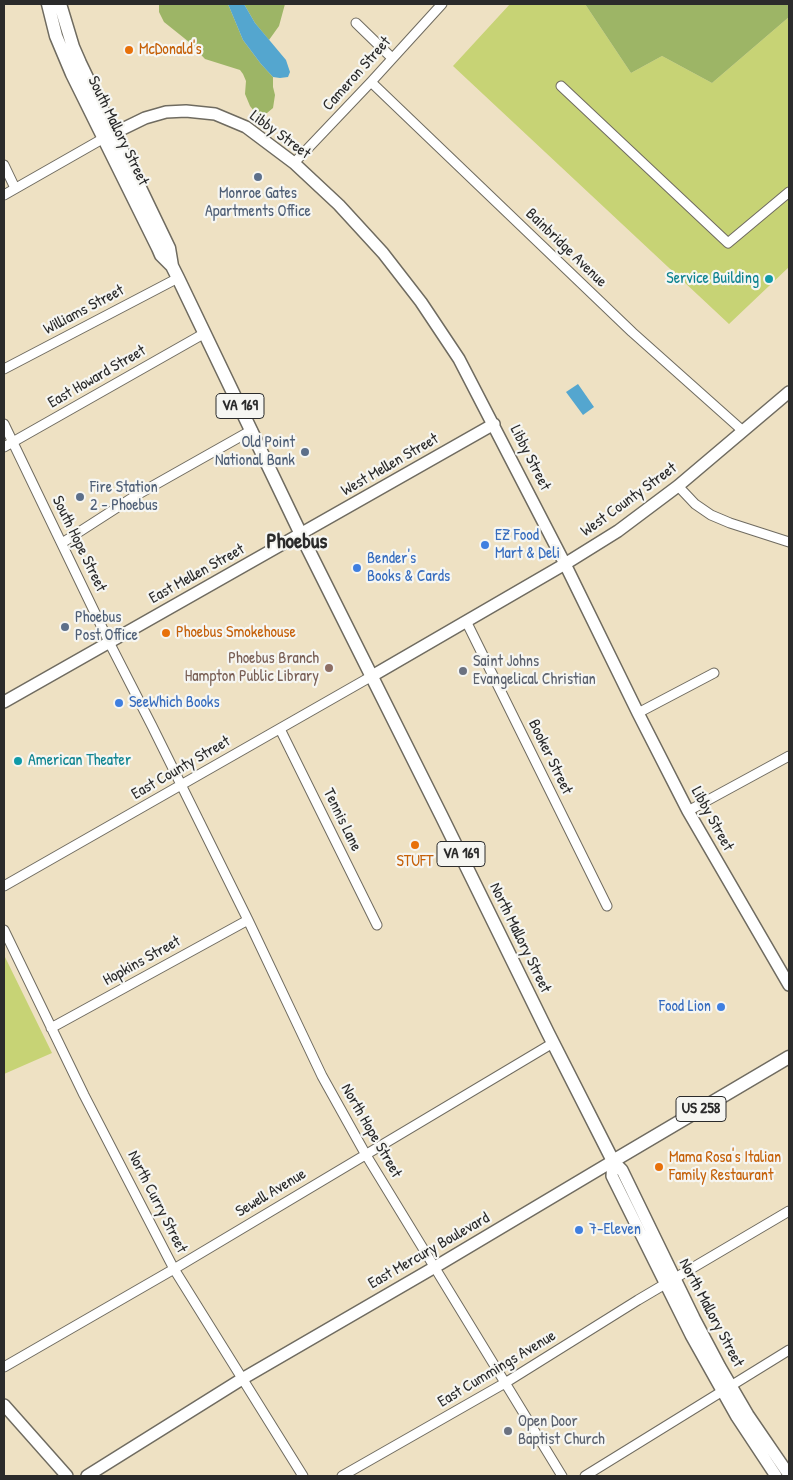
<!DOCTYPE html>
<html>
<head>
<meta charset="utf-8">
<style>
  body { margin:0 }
  #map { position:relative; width:793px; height:1480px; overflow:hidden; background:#eee1c3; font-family:"Patrick Hand",sans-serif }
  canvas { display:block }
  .frame { position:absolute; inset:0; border:5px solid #2b2b2b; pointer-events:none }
</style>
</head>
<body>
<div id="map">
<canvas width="793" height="1480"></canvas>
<div class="frame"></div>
</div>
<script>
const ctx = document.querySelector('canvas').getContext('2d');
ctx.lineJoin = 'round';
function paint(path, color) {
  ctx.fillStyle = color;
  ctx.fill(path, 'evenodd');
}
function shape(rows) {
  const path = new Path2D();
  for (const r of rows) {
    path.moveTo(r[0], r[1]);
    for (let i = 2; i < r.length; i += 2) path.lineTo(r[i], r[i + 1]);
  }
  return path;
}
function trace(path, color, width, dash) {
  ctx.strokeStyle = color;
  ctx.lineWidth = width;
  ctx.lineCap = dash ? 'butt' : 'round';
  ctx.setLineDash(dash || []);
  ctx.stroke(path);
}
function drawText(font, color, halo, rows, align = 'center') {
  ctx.font = font + ' "Patrick Hand",sans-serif';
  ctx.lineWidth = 4.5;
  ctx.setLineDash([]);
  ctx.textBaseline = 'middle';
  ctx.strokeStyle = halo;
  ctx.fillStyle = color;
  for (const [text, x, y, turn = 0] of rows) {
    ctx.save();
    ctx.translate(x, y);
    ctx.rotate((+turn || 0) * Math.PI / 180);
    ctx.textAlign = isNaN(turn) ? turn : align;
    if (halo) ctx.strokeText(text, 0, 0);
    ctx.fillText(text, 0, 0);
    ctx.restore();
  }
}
paint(shape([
  [510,4,585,4,631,73,662,56,712,83,789,17,789,267,729,324,453,66],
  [4,955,52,1053,4,1074]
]), '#c7d375');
paint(shape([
  [159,4,228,4,243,40,261,64,273,77,273,87,275,95,273,108,267,113,257,115,250,106,245,94,246,81,243,74,240,70,205,59,189,42,164,22,159,12],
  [244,4,285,4,279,26,269,40,255,23],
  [585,4,789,4,789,17,712,83,662,56,631,73]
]), '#9db566');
paint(shape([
  [228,4,244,4,255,23,286,60,290,72,288,77,280,78,273,77,261,64,243,40],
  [578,384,594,407,583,415,566,392]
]), '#54a6cf');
const street = shape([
  [356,23,392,58],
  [371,82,632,332,743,431],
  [561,86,728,243,789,192],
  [294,163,371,82,442,4],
  [4,165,15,188],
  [4,195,104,138],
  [4,369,178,278],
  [4,424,109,642,152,726,248,920,322,1076,366,1155,562,1476],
  [4,447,205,333],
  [678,486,695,504,711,515,730,523,789,542],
  [62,543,135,496,252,430],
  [466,621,607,906],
  [638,713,714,673],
  [280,729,377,925],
  [688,811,789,756],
  [4,886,372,676],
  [4,930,84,1095,174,1269,303,1476],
  [51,1028,248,920],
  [4,1367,174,1269,553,1043],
  [342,1476,505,1383,638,1300,789,1211],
  [585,1476,789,1350]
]);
const secondary = shape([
  [106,137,145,118,166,112,186,111,215,114,246,127,294,163,339,205,383,253,421,302,459,359,565,564,638,713,688,811,789,985],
  [372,676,565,564,618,531,678,486,789,392],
  [4,702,494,424],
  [613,1161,622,1170,694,1318,720,1367,748,1415,789,1475],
  [613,1161,612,1176,691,1335,737,1417,776,1476],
  [4,1405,67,1476],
  [87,1476,242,1379,435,1267,613,1161]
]);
const primary = shape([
  [48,4,56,36,72,74,158,248,161,255,172,266,178,278,307,547,441,815,548,1033,613,1161,789,1057],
  [60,4,73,47,80,63,169,248,172,266]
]);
trace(street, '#6f6b60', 11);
trace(secondary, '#6f6b60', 14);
trace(primary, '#6f6b60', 15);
trace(street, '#fff', 9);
trace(secondary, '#fff', 11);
trace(primary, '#fff', 12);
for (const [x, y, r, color] of [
  [129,50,5,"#e8710a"],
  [258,177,5,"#5c6f8a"],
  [769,279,5,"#0f9aa8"],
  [305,452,5,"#5c6f8a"],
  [80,497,5,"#5c6f8a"],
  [485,545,5,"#3f7fe0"],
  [357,568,5,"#3f7fe0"],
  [65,627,5,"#5c6f8a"],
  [166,633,5,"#e8710a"],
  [329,668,5,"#8d6e63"],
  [463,671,5,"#6b7280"],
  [119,703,5,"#3f7fe0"],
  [18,761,5,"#0f9aa8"],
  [415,845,5,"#e8710a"],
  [721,1007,5,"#3f7fe0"],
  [659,1167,5,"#e8710a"],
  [579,1230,5,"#3f7fe0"],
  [508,1431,5,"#6b7280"]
]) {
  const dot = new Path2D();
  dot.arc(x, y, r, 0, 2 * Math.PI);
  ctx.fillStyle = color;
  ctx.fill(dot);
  trace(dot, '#f6f6f2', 2);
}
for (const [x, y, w] of [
  [240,406,48],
  [461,854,48],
  [701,1109,50]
]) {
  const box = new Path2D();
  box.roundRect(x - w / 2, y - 12.5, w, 25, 4);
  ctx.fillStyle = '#f6f6f2';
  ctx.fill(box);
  trace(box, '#2b2b2b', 1);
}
drawText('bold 15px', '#2b2b2b', null, [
  ["VA 169",240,406],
  ["VA 169",461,854],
  ["US 258",701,1109]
]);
drawText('16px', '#c56008', '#f6f6f2', [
  ["McDonald's",139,50],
  ["Phoebus Smokehouse",176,633],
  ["STUFT",415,862,"center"],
  ["Mama Rosa's Italian",669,1158],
  ["Family Restaurant",669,1176]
], 'left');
drawText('16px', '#2b2b2b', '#f6f6f2', [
  ["Cameron Street",357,74,-48],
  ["South Mallory Street",118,131,64],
  ["Libby Street",280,135,36],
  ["Bainbridge Avenue",566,248,44],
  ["Williams Street",84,310,-28],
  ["East Howard Street",97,377,-30],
  ["Libby Street",530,458,63],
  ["West Mellen Street",390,465,-30],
  ["West County Street",629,500,-36],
  ["South Hope Street",79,544,64],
  ["East Mellen Street",197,574,-29],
  ["Booker Street",550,757,64],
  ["East County Street",181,768,-30],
  ["Libby Street",712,819,61],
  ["Tennis Lane",342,820,64],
  ["North Mallory Street",520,938,64],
  ["Hopkins Street",142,961,-29],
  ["North Hope Street",371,1131,60],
  ["Sewell Avenue",271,1193,-31],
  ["North Curry Street",157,1202,63],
  ["East Mercury Boulevard",429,1251,-30],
  ["North Mallory Street",711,1313,62],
  ["East Cummings Avenue",497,1369,-31]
]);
drawText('16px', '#4e5e75', '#f6f6f2', [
  ["Monroe Gates",258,194,"center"],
  ["Apartments Office",258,212,"center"],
  ["Old Point",295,443,"right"],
  ["National Bank",295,461,"right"],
  ["Fire Station",90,488],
  ["2 - Phoebus",90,506],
  ["Phoebus",75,618],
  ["Post Office",75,636]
], 'left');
drawText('16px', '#0d838f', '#f6f6f2', [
  ["Service Building",759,279],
  ["American Theater",28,761,"left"]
], 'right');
drawText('16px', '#366cbe', '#f6f6f2', [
  ["EZ Food",495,536],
  ["Mart & Deli",495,554],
  ["Bender's",367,559],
  ["Books & Cards",367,577],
  ["SeeWhich Books",129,703],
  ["Food Lion",711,1007,"right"],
  ["7-Eleven",589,1230]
], 'left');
drawText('16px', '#785e54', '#f6f6f2', [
  ["Phoebus Branch",319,659],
  ["Hampton Public Library",319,677]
], 'right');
drawText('16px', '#5b616d', '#f6f6f2', [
  ["Saint Johns",473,662],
  ["Evangelical Christian",473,680],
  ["Open Door",518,1422],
  ["Baptist Church",518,1440]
], 'left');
drawText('bold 21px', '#2b2b2b', '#f6f6f2', [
  ["Phoebus",297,542]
]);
</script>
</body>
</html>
